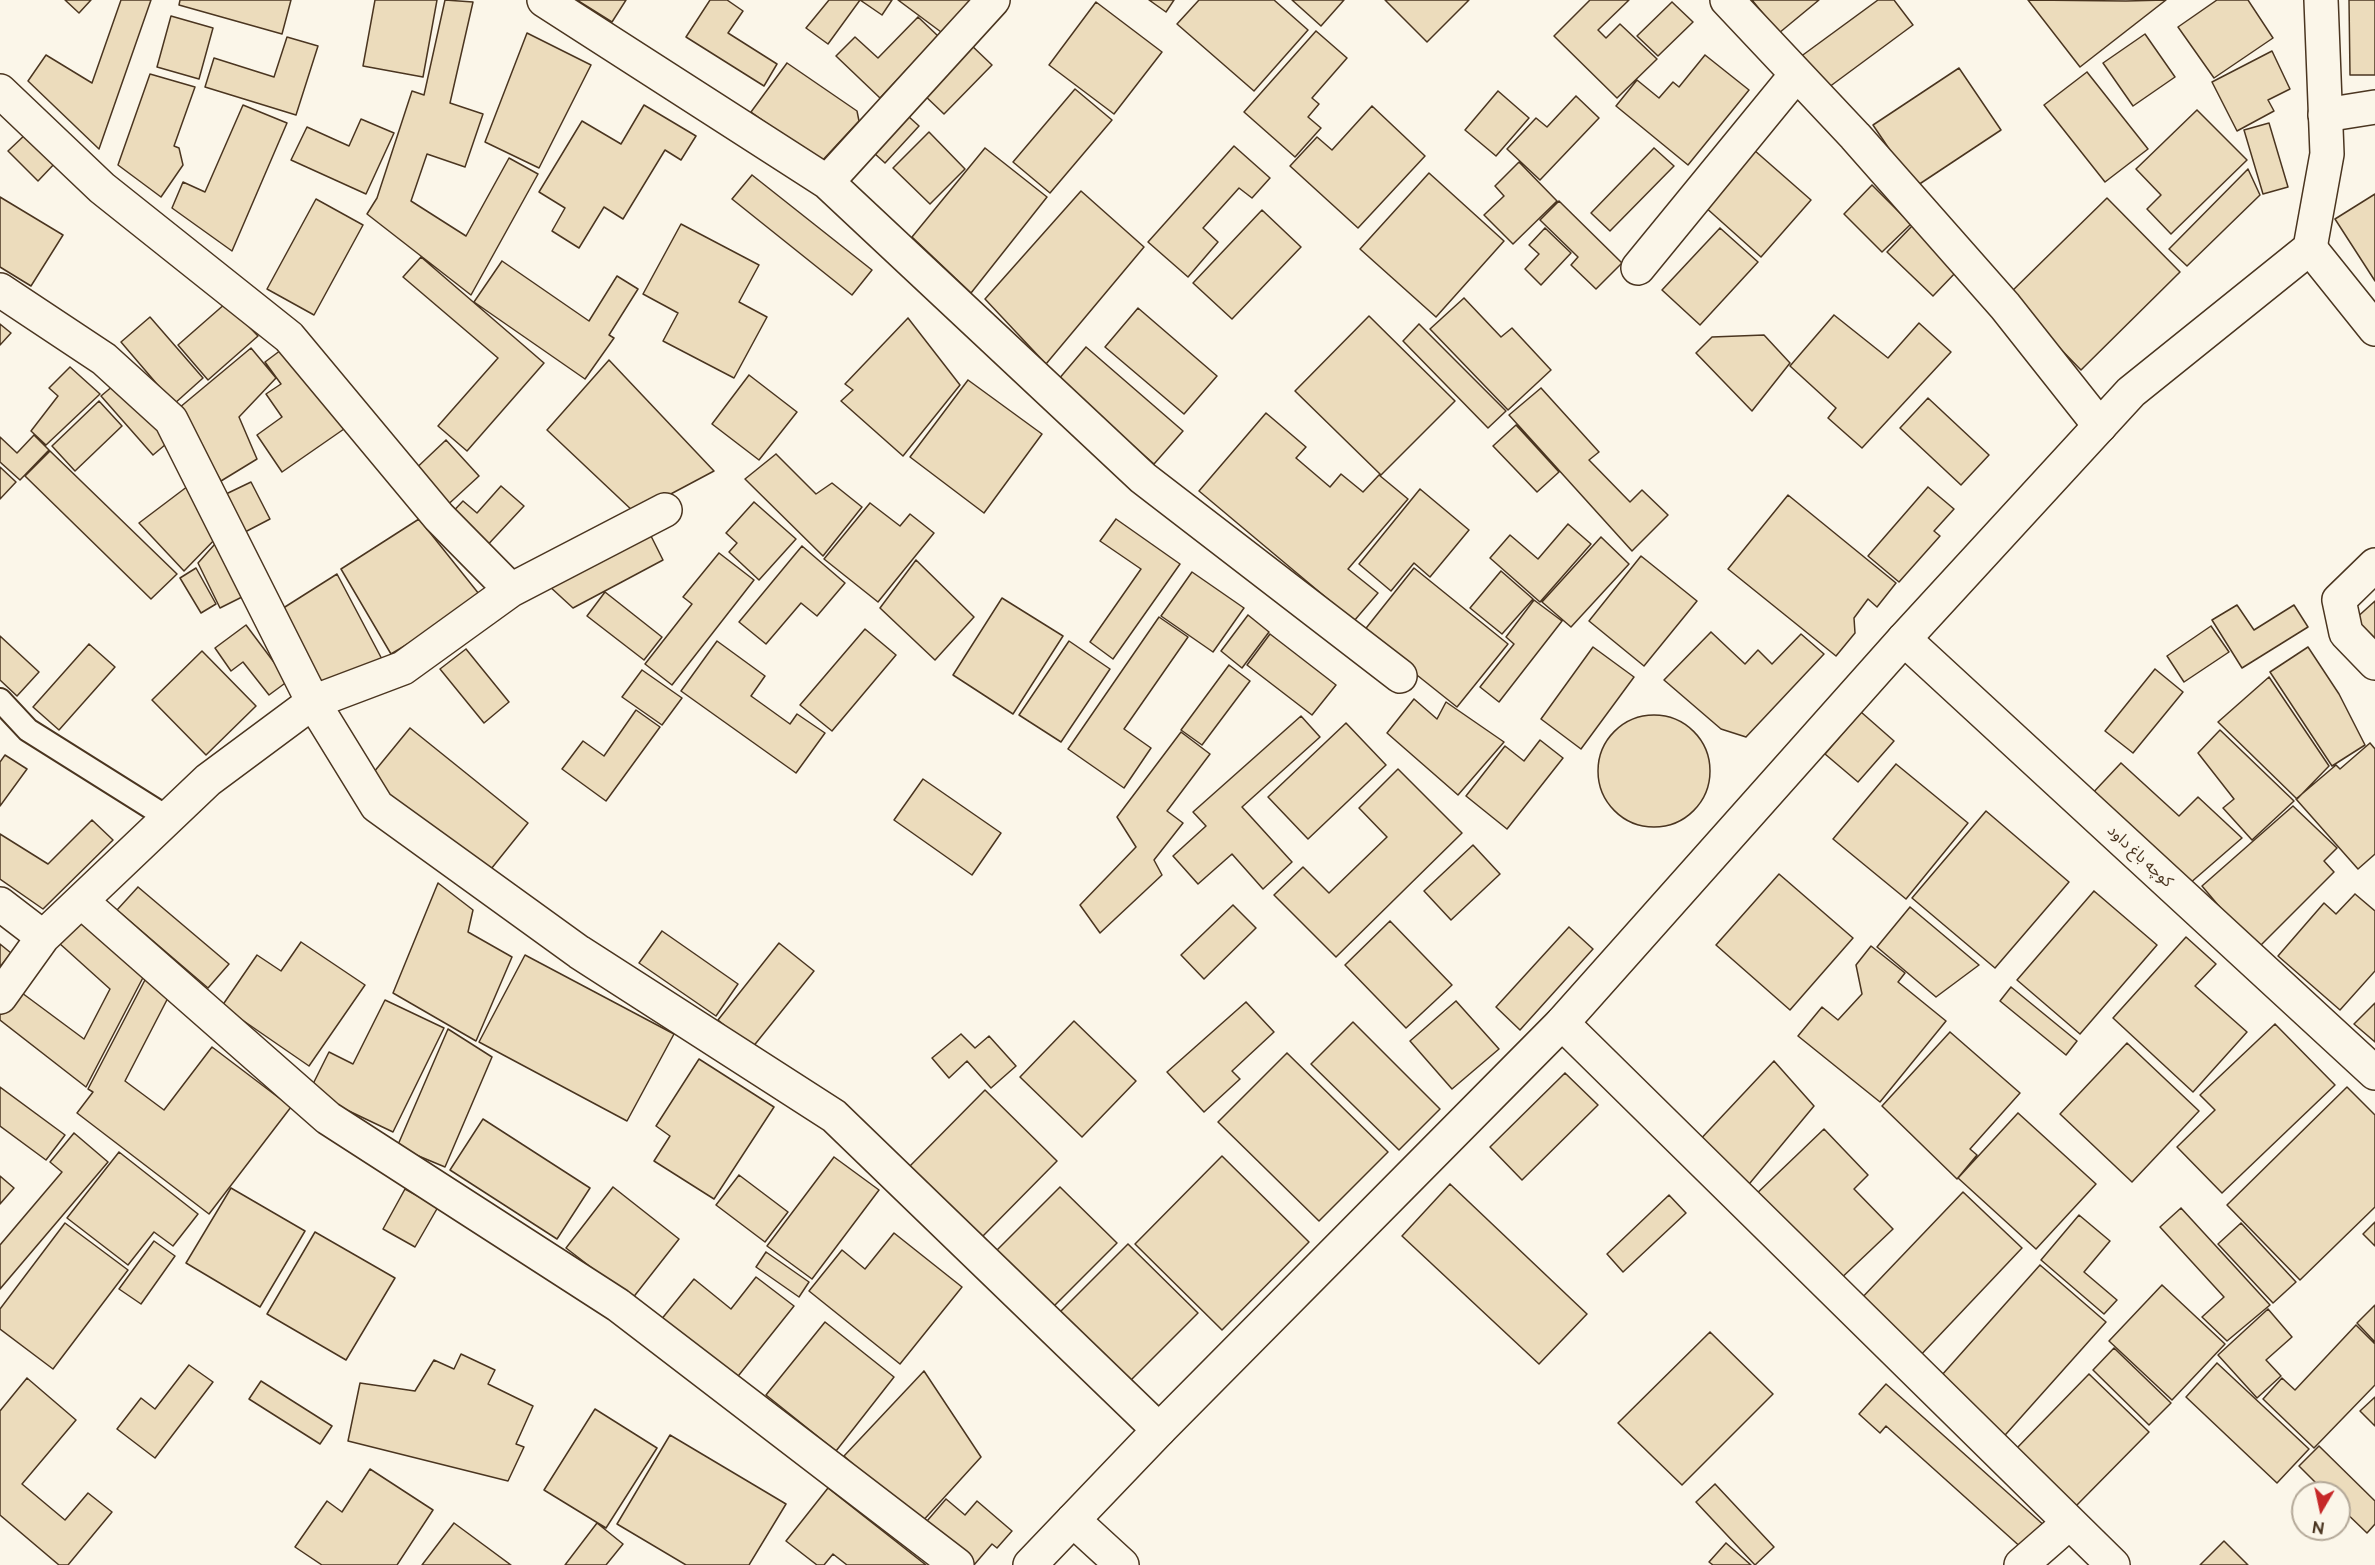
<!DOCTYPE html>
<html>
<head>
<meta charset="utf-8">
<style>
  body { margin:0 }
  #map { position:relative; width:2375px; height:1565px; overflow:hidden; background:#fbf6e9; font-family:Raleway,sans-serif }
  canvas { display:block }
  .north { position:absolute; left:2291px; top:1481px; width:60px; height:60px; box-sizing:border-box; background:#fbf6e9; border:2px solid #b4a999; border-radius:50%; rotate:189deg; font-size:16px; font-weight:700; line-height:24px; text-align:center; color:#4a3520 }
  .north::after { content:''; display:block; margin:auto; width:21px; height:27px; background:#c62828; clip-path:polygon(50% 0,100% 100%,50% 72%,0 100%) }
</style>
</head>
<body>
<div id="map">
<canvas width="2375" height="1565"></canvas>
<div class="north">N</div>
</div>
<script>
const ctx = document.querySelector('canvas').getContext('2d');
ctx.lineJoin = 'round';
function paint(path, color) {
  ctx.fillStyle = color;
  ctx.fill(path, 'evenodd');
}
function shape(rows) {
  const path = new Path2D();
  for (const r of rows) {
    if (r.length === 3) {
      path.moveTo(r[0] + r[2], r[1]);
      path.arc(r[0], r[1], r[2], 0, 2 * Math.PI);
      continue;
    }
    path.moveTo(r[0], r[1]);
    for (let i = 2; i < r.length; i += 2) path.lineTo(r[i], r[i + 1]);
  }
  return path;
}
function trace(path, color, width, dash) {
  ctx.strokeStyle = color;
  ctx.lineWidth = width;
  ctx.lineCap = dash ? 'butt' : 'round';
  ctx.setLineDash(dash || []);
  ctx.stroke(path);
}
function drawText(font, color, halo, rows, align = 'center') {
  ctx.font = font + ' Raleway,"Noto Sans Arabic",sans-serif';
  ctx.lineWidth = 4.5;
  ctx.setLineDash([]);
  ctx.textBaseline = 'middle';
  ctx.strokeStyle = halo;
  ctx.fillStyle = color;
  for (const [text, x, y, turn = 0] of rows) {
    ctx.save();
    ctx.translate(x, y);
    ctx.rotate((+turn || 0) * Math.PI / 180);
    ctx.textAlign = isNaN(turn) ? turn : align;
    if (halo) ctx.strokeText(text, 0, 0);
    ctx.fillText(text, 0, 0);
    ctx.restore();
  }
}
const building = shape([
  [65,0,91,0,79,13,65,0],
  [121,0,151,0,99,149,28,81,46,55,92,83,121,0],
  [180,0,291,0,282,34,179,5,180,0],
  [375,0,437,0,423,77,363,66,375,0],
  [445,0,473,2,450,103,483,114,465,167,427,154,411,201,466,236,509,158,538,174,471,295,367,214,377,198,412,91,424,95,445,0],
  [577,0,626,0,612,22,577,0],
  [710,0,727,0,743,11,728,33,777,64,764,86,686,37,710,0],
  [829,0,860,0,828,44,806,28,829,0],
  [860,0,892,0,882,15,860,0],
  [898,0,971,0,941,32,898,0],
  [1149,0,1174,0,1166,12,1149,0],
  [1199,0,1274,0,1308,30,1254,91,1177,24,1199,0],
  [1292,0,1344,0,1321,26,1292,0],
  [1385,0,1469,0,1427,42,1385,0],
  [1590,0,1629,0,1598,30,1606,38,1620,24,1657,59,1617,98,1554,36,1590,0],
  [1752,0,1819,0,1779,33,1752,0],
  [1878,0,1894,0,1913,25,1821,93,1796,60,1878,0],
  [2028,0,2126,1,2166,0,2080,67,2028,0],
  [2217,0,2248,0,2273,38,2214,78,2178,27,2217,0],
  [2349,0,2375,0,2375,75,2350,75,2349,0],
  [1096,2,1162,52,1114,114,1049,65,1096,2],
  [1672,2,1693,22,1658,56,1637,36,1672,2],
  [171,16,213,28,199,79,157,67,171,16],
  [918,17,938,36,880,98,836,56,855,37,878,58,918,17],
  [1316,31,1347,58,1312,98,1319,104,1308,117,1321,128,1295,157,1244,112,1316,31],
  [527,33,591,65,539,168,485,142,527,33],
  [2145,34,2175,77,2133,106,2103,63,2145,34],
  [287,37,318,46,296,115,205,87,214,58,274,77,287,37],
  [969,43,992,65,944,114,921,92,969,43],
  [2272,51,2290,89,2268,100,2274,111,2237,131,2212,82,2272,51],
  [1705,55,1749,90,1688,165,1616,106,1637,80,1659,98,1673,82,1679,87,1705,55],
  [787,63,857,111,859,121,821,162,751,112,787,63],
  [1959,68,2001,130,1915,187,1873,125,1959,68],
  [2087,72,2148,149,2105,182,2044,105,2087,72],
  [150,74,195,87,174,146,179,148,183,165,161,197,118,165,150,74],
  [1075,89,1112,120,1050,193,1013,162,1075,89],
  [1498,91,1529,118,1496,156,1465,130,1498,91],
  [1576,96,1599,118,1540,180,1507,149,1536,118,1547,127,1576,96],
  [243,105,287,123,232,251,172,208,183,182,205,192,243,105],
  [644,105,696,136,681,160,665,150,623,219,604,207,579,248,552,231,565,208,539,192,582,121,621,144,644,105],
  [897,106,919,126,885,163,863,143,897,106],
  [1372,106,1425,156,1358,228,1290,166,1317,137,1332,150,1372,106],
  [2197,110,2247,160,2171,234,2147,209,2161,195,2136,169,2197,110],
  [361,119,394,133,366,194,291,160,307,127,349,146,361,119],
  [2269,123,2288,187,2263,194,2244,130,2269,123],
  [28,132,57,161,38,181,8,151,28,132],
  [929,132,965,169,930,204,893,168,929,132],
  [1234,146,1270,178,1252,198,1239,188,1203,228,1218,242,1188,277,1148,242,1234,146],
  [985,148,1047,197,971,293,912,237,985,148],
  [1654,148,1674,166,1610,231,1591,213,1654,148],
  [1754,150,1811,200,1761,257,1704,206,1754,150],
  [1519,162,1557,201,1513,244,1484,215,1504,196,1495,186,1519,162],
  [2248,169,2260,195,2187,266,2169,249,2248,169],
  [1429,173,1504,241,1436,317,1360,249,1429,173],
  [752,175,872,270,852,295,732,199,752,175],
  [1872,185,1911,224,1882,252,1844,214,1872,185],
  [1081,191,1144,247,1046,364,985,299,1081,191],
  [2375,194,2375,281,2335,219,2375,194],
  [0,197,63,235,31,286,0,267,0,197],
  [2107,198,2180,272,2081,370,2008,295,2107,198],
  [316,199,363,225,314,315,267,289,316,199],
  [1559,201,1622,263,1596,289,1571,265,1578,257,1540,220,1559,201],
  [1262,210,1301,247,1232,319,1193,283,1262,210],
  [681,224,759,265,739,302,767,317,734,378,663,341,678,313,643,294,681,224],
  [1912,226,1958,270,1933,296,1887,252,1912,226],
  [1545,228,1571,253,1541,285,1525,269,1539,254,1529,245,1545,228],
  [1720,228,1758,262,1700,325,1662,290,1720,228],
  [421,257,544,363,467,451,438,426,498,358,403,277,421,257],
  [502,261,589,321,617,276,638,289,609,335,614,338,585,379,474,302,502,261],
  [1464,298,1501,337,1512,328,1551,370,1508,410,1430,329,1464,298],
  [226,303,258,336,208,380,178,345,226,303],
  [1138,308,1217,376,1184,414,1105,347,1138,308],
  [1834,315,1888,358,1919,323,1951,352,1862,448,1828,418,1836,408,1790,366,1834,315],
  [1369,316,1455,401,1381,475,1295,391,1369,316],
  [150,317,203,378,174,404,121,342,150,317],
  [908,318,960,385,903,456,841,401,853,390,845,384,908,318],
  [0,324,11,333,0,345,0,324],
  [1419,324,1506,411,1488,428,1403,341,1419,324],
  [1764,335,1790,363,1752,411,1696,353,1712,337,1764,335],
  [285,347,344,429,282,472,257,435,282,417,266,394,281,384,265,362,285,347],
  [1086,347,1183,431,1154,464,1058,380,1086,347],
  [251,348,276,378,239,417,257,459,221,481,179,408,251,348],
  [609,360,714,471,635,513,547,430,609,360],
  [70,367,100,394,46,445,31,431,58,396,49,388,70,367],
  [749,375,797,412,759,460,712,424,749,375],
  [120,380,172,439,153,455,101,396,120,380],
  [968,380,1042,434,984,513,910,457,968,380],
  [1541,388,1599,452,1589,460,1630,502,1642,490,1668,515,1632,551,1509,415,1541,388],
  [1928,398,1989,455,1961,485,1900,428,1928,398],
  [99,401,122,426,75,471,52,446,99,401],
  [1266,413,1306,447,1296,458,1330,487,1341,474,1363,492,1379,475,1408,499,1348,569,1378,593,1354,621,1199,491,1266,413],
  [1516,425,1559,472,1537,492,1493,446,1516,425],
  [34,435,49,450,20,480,0,462,0,437,17,453,34,435],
  [446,440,479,476,442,510,409,475,446,440],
  [50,451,177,574,151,599,25,476,50,451],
  [776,454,816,494,832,483,862,507,823,556,745,479,776,454],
  [0,467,16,482,0,499,0,467],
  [251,482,270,519,245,532,226,494,251,482],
  [192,483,222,532,184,571,139,523,192,483],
  [501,486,524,506,482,551,446,519,463,501,477,513,501,486],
  [1928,487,1954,509,1934,531,1940,536,1899,582,1868,556,1928,487],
  [1420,489,1469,530,1430,577,1414,563,1391,591,1359,564,1420,489],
  [1788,495,1896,583,1877,607,1868,599,1854,618,1855,633,1836,656,1728,569,1788,495],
  [754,502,796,539,759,580,729,552,737,543,726,533,754,502],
  [870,503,900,526,910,514,934,533,878,602,824,559,870,503],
  [419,519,483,599,391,654,341,569,419,519],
  [1116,519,1180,564,1113,659,1090,642,1141,569,1100,541,1116,519],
  [1568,524,1591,544,1540,602,1490,558,1510,535,1538,559,1568,524],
  [647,528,663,560,573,608,548,585,647,528],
  [223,535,252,592,220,608,198,563,223,535],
  [1601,537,1629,564,1571,627,1542,602,1601,537],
  [802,546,845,583,817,616,801,603,766,644,739,622,802,546],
  [719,553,754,580,672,685,645,664,692,604,683,597,719,553],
  [1641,556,1697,601,1644,666,1589,621,1641,556],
  [916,560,974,617,935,660,880,608,916,560],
  [196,568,216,604,201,613,180,578,196,568],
  [1414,568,1508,644,1457,707,1363,632,1414,568],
  [1501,571,1533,599,1502,634,1470,608,1501,571],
  [1192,572,1244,608,1213,652,1161,616,1192,572],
  [337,574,384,663,321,696,277,612,337,574],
  [605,592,662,637,644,660,587,616,605,592],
  [1002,598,1063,636,1013,714,953,675,1002,598],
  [1534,600,1562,621,1499,702,1480,687,1514,644,1506,637,1534,600],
  [2375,601,2375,642,2354,620,2375,601],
  [2237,605,2254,630,2294,605,2308,627,2242,668,2212,620,2237,605],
  [1248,615,1269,632,1242,668,1221,651,1248,615],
  [1159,617,1188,637,1124,729,1151,748,1124,788,1068,749,1159,617],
  [246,625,288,681,269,695,243,662,231,671,215,648,246,625],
  [2211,626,2229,652,2184,682,2167,656,2211,626],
  [865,629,896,655,832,731,800,705,865,629],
  [1711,632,1745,664,1758,650,1772,664,1801,634,1824,654,1746,737,1721,729,1664,680,1711,632],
  [1270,634,1336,685,1312,715,1247,665,1270,634],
  [0,636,39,672,17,696,0,680,0,636],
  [717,641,765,676,751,696,790,724,797,714,825,733,796,773,681,691,717,641],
  [1069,641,1110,669,1061,742,1019,715,1069,641],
  [89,644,115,667,59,730,33,707,89,644],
  [1593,647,1634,677,1581,749,1541,719,1593,647],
  [2308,647,2339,694,2365,745,2332,766,2270,672,2308,647],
  [466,649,509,702,484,723,440,669,466,649],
  [202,651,256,706,206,755,152,700,202,651],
  [1229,665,1250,681,1202,745,1181,730,1229,665],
  [2155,669,2183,692,2133,753,2105,731,2155,669],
  [642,670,682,698,662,725,622,697,642,670],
  [2269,677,2329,766,2297,799,2218,722,2269,677],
  [1414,699,1437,719,1446,702,1504,742,1458,795,1387,733,1414,699],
  [636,710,660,727,606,801,562,769,583,741,604,756,636,710],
  [1861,712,1894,741,1858,782,1825,754,1861,712],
  [1654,771,56],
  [1301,716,1320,737,1242,807,1292,862,1263,889,1232,854,1198,884,1173,856,1206,826,1193,812,1301,716],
  [1346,723,1386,765,1308,839,1268,797,1346,723],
  [410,728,528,823,487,874,369,778,410,728],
  [2220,730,2294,801,2252,840,2223,808,2234,799,2198,753,2220,730],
  [1181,732,1210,754,1167,811,1183,823,1154,860,1162,875,1100,933,1080,905,1136,847,1117,817,1181,732],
  [1540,740,1563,758,1507,829,1466,796,1505,746,1524,761,1540,740],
  [2370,743,2375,749,2375,854,2358,869,2296,799,2336,765,2340,769,2370,743],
  [5,755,27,769,0,806,0,762,5,755],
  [2121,763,2179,816,2198,797,2242,838,2189,884,2089,797,2121,763],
  [1896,764,1968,823,1906,899,1833,839,1896,764],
  [1398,769,1462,833,1336,957,1274,895,1303,867,1329,893,1387,837,1359,808,1398,769],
  [923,779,1001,833,972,875,894,820,923,779],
  [2293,806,2337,848,2324,861,2334,872,2256,950,2202,886,2293,806],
  [1986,811,2069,882,1995,968,1912,898,1986,811],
  [92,820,113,840,43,909,0,879,0,834,48,864,92,820],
  [1473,845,1500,874,1451,920,1424,891,1473,845],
  [1779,874,1853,938,1790,1010,1716,945,1779,874],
  [438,883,473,910,468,932,512,957,476,1041,393,993,438,883],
  [138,887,229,964,208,988,117,910,138,887],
  [2094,891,2157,945,2080,1034,2017,980,2094,891],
  [2355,894,2375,911,2375,971,2340,1010,2278,956,2324,903,2336,914,2355,894],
  [1233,905,1256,928,1204,979,1181,955,1233,905],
  [1910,907,1979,965,1936,997,1877,947,1910,907],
  [87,913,148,968,86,1087,0,1020,0,1012,18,990,84,1039,110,989,59,943,87,913],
  [1390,921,1452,985,1406,1028,1345,965,1390,921],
  [1569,927,1593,949,1520,1030,1496,1007,1569,927],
  [662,931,738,984,716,1016,639,963,662,931],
  [2186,937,2216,964,2195,986,2247,1032,2193,1092,2113,1018,2186,937],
  [301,942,365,985,309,1066,222,1006,257,955,281,971,301,942],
  [779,943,814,971,752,1048,718,1020,779,943],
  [0,944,11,953,0,967,0,944],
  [1871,946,1905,973,1898,982,1946,1021,1880,1102,1798,1036,1822,1007,1838,1020,1862,994,1856,965,1871,946],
  [525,955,674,1034,627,1121,479,1042,525,955],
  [146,978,171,992,125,1081,164,1110,212,1047,291,1107,209,1214,77,1113,93,1092,88,1089,146,978],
  [2011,987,2077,1041,2066,1055,2000,1001,2011,987],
  [385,1000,444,1028,393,1132,309,1092,329,1052,353,1064,385,1000],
  [1456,1001,1499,1049,1452,1089,1410,1041,1456,1001],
  [1246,1002,1274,1032,1232,1071,1240,1079,1204,1112,1167,1072,1246,1002],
  [2375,1003,2375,1042,2354,1024,2375,1003],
  [1074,1021,1136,1081,1082,1137,1020,1077,1074,1021],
  [1353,1022,1440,1109,1399,1150,1311,1064,1353,1022],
  [2275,1024,2335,1085,2222,1193,2177,1147,2215,1110,2200,1095,2275,1024],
  [448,1029,492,1057,445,1167,397,1147,448,1029],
  [1950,1032,2020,1093,1970,1149,1977,1155,1957,1179,1882,1106,1950,1032],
  [961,1034,975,1048,989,1036,1016,1066,991,1088,967,1061,949,1078,932,1058,961,1034],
  [2127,1043,2199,1111,2132,1182,2060,1114,2127,1043],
  [1287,1053,1388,1152,1319,1221,1218,1122,1287,1053],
  [699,1059,774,1107,714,1199,654,1161,670,1136,656,1126,699,1059],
  [1774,1061,1814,1106,1745,1189,1696,1144,1774,1061],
  [1565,1073,1598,1105,1522,1180,1490,1147,1565,1073],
  [0,1087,65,1135,46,1160,0,1126,0,1087],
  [2347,1087,2375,1115,2375,1207,2300,1280,2227,1205,2347,1087],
  [985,1090,1057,1161,979,1240,907,1169,985,1090],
  [2018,1113,2096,1184,2036,1249,1958,1178,2018,1113],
  [483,1119,590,1188,557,1239,450,1170,483,1119],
  [1824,1129,1868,1175,1854,1189,1893,1229,1835,1284,1752,1198,1824,1129],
  [74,1133,108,1162,0,1289,0,1245,62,1172,50,1162,74,1133],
  [119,1152,198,1214,173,1246,154,1232,128,1265,67,1218,119,1152],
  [1222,1156,1309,1242,1222,1330,1135,1244,1222,1156],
  [834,1157,879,1190,812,1279,767,1246,834,1157],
  [739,1175,788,1212,765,1242,716,1205,739,1175],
  [0,1176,14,1188,0,1204,0,1176],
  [1450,1184,1587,1314,1539,1364,1402,1236,1450,1184],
  [613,1187,679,1239,632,1299,566,1248,613,1187],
  [1060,1187,1117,1243,1047,1313,990,1257,1060,1187],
  [231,1188,305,1231,260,1307,186,1263,231,1188],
  [405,1189,438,1207,415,1247,383,1229,405,1189],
  [1963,1192,2022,1248,1917,1359,1857,1303,1963,1192],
  [1669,1195,1686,1213,1623,1272,1607,1254,1669,1195],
  [2181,1208,2270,1305,2227,1341,2202,1317,2224,1297,2160,1227,2181,1208],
  [2079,1215,2110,1241,2084,1272,2117,1300,2104,1314,2041,1260,2079,1215],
  [2375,1222,2375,1246,2363,1234,2375,1222],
  [65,1223,128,1270,53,1369,0,1329,0,1309,65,1223],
  [2241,1223,2296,1282,2273,1303,2218,1244,2241,1223],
  [315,1232,395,1278,346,1360,267,1314,315,1232],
  [894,1233,962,1287,900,1364,809,1291,842,1250,865,1269,894,1233],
  [154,1241,175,1256,141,1304,119,1289,154,1241],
  [1128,1244,1198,1313,1124,1387,1054,1318,1128,1244],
  [766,1252,809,1282,799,1297,756,1267,766,1252],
  [2040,1265,2106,1322,1998,1443,1933,1385,2040,1265],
  [756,1277,794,1306,731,1385,656,1326,694,1279,731,1309,756,1277],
  [2162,1285,2225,1344,2172,1400,2109,1341,2162,1285],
  [2375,1305,2375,1342,2357,1323,2375,1305],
  [2268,1309,2292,1337,2266,1360,2281,1376,2257,1398,2218,1355,2268,1309],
  [825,1322,894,1377,836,1451,766,1395,825,1322],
  [2356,1325,2375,1344,2375,1385,2314,1448,2263,1399,2282,1378,2295,1390,2356,1325],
  [1710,1332,1773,1394,1682,1485,1618,1423,1710,1332],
  [2114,1348,2171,1403,2149,1425,2093,1370,2114,1348],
  [461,1354,495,1370,488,1384,533,1406,516,1444,524,1447,508,1481,348,1441,360,1383,415,1391,434,1360,454,1369,461,1354],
  [2217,1363,2309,1449,2277,1483,2186,1397,2217,1363],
  [189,1365,213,1382,155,1458,117,1429,141,1398,155,1409,189,1365],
  [924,1371,981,1457,920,1524,844,1456,924,1371],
  [2089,1374,2149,1432,2073,1509,2014,1451,2089,1374],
  [27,1378,76,1420,22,1484,65,1520,88,1493,112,1512,68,1565,59,1565,0,1515,0,1411,27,1378],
  [261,1381,332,1426,320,1444,249,1399,261,1381],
  [1886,1384,2046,1527,2024,1550,1886,1426,1880,1433,1859,1414,1886,1384],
  [2375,1397,2375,1426,2360,1411,2375,1397],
  [595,1409,657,1448,606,1528,544,1490,595,1409],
  [670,1435,786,1504,749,1565,686,1565,617,1524,670,1435],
  [2319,1446,2375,1501,2375,1524,2367,1533,2339,1506,2339,1493,2326,1493,2299,1466,2319,1446],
  [370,1469,433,1510,397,1565,322,1565,295,1547,327,1501,342,1512,370,1469],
  [1715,1484,1774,1547,1755,1565,1696,1502,1715,1484],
  [828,1488,926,1565,847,1565,833,1554,824,1565,817,1565,786,1541,828,1488],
  [946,1499,965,1515,977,1501,1012,1531,997,1548,992,1544,974,1565,965,1565,921,1528,946,1499],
  [454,1523,511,1565,422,1565,454,1523],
  [597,1523,623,1544,606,1565,565,1565,597,1523],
  [2224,1541,2248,1565,2200,1565,2224,1541],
  [1726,1543,1751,1565,1713,1565,1709,1562,1726,1543]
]);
paint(building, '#ecdcbc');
trace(building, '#4a3520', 1.5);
const service = shape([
  [0,700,28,730,168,818]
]);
const minor = shape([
  [544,0,827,182,1143,478,1400,676],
  [1727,0,1855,136,2005,306,2100,426],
  [0,91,102,188,289,337,439,517,511,590],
  [2325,115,2375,107],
  [827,182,993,0],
  [2310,248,2375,329],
  [1638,268,1796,75],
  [0,290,104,359,171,420,313,702,377,806,579,952,834,1116,1159,1430],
  [2375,565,2339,600,2346,633,2375,663],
  [1904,639,2375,1073],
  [81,901,328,1118,618,1305,957,1565],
  [0,904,43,937],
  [0,997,43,937,208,780,313,702,403,668,511,590,665,510],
  [1562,1023,2113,1565],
  [1073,1520,1122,1565],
  [2021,1565,2069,1523]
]);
const tertiary = shape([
  [1030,1565,1159,1430,1562,1023,1904,639,2131,392,2310,248,2327,154,2321,0]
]);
trace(service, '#4a3520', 26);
trace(minor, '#4a3520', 36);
trace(tertiary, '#4a3520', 36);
trace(service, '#fbf6e9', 22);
trace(minor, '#fbf6e9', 33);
trace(tertiary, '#fbf6e9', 33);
drawText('16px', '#4a3520', '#fbf6e9', [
  ["کوچه باغ داود",2140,856,43]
]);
</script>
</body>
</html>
